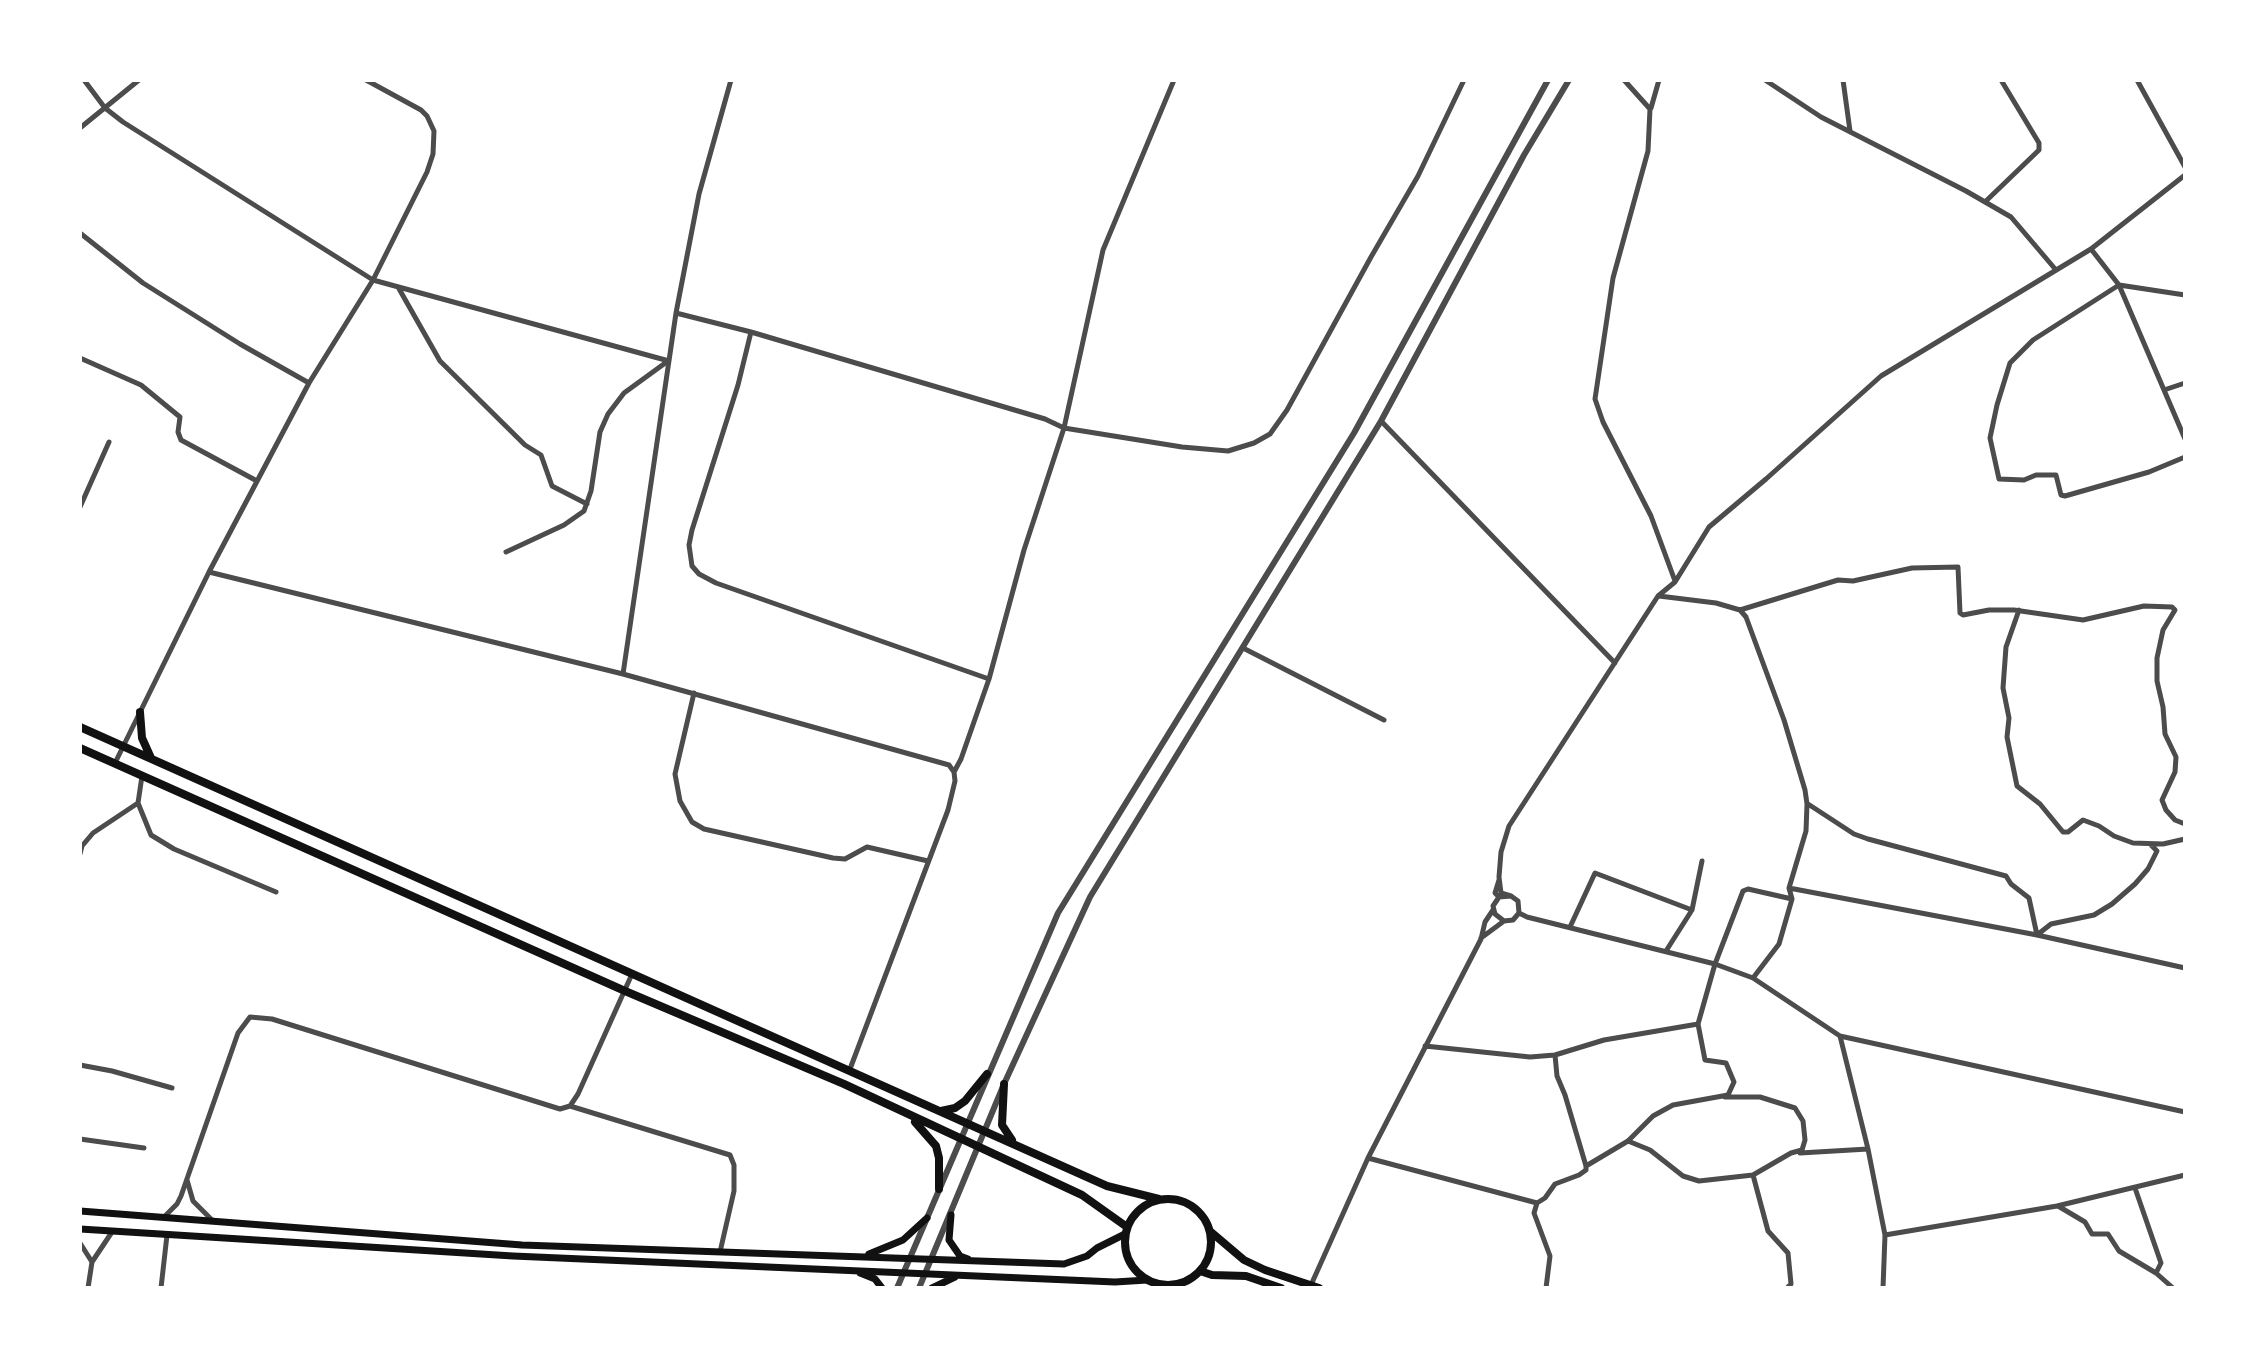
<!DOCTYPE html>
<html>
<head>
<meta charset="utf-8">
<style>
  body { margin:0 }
  #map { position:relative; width:2265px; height:1368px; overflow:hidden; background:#fff; font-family:Overpass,sans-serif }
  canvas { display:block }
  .frame { position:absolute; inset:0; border:82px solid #fff; pointer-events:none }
</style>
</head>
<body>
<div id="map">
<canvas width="2265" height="1368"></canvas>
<div class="frame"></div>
</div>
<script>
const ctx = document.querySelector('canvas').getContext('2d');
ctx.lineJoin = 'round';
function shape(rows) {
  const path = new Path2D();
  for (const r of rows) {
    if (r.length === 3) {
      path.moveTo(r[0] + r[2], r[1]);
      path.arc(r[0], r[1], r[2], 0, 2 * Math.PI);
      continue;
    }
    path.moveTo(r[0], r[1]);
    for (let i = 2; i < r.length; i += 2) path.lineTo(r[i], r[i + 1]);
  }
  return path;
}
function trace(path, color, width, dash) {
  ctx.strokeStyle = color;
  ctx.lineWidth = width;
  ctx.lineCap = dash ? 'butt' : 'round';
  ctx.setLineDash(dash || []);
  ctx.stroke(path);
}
trace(shape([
  [84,80,105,108,123,122,373,280,669,361],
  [1624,80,1650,109,1648,151,1613,278,1595,399,1603,422,1651,516,1675,581],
  [1765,80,1821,117,1966,191,2011,217,2056,270],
  [1843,80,1850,131],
  [2137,80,2185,167],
  [1651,108,1659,80],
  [80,128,139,80],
  [1986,201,2039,150,2039,143,2001,80],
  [80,233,143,283,240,344,309,383],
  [2091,249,2119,285,2185,439],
  [398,287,440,361,525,445,541,455,552,486,587,504],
  [2185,295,2119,285,2033,340,2010,363,1997,405,1990,438,1999,479,2024,480,2036,475,2056,475,2061,495,2065,496,2149,472,2185,457],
  [676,313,751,332,1045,419,1064,428,1182,447,1228,451,1254,443,1270,434,1287,410,1371,257,1418,176,1464,80],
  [751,332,738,385,692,530,689,545,692,566,699,574,716,583,989,679],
  [80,358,141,385,180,417,178,432,181,440,257,481],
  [2164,390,2185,383],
  [1381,421,1615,663],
  [80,507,109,442],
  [506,552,564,525,584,511,591,491,600,432,608,414,624,393,668,361],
  [209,572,623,674,949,765,954,772,955,781,948,810,850,1069],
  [1659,596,1716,603,1740,610,1838,580,1853,581,1912,568,1958,567,1960,613,1963,615,1989,610,2014,610,2083,620,2144,606,2172,607,2175,610,2163,630,2157,658,2157,681,2163,707,2165,734,2176,757,2175,772,2162,800,2166,810,2175,820,2185,824],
  [1740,610,1746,617,1784,720,1805,790,1807,804,1806,831,1789,888,1792,899,1779,944,1753,978],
  [2019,610,2006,647,2003,688,2009,718,2007,737,2017,786,2040,804,2063,832,2068,832,2083,820,2099,826,2114,836,2133,843,2163,844,2185,839],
  [1243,648,1384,720],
  [623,674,676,313,699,194,731,80],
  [694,693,675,774,680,801,692,822,704,829,833,858,845,859,867,847,928,861],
  [115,763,209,572,309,383,373,280,427,172,433,154,434,131,427,116,421,110,366,80],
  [954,772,961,759,989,679,1024,550,1064,428,1103,250,1174,80],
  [142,776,138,803,151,835,174,849,276,892],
  [1808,804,1854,834,1868,839,2006,876,2011,884,2029,898,2037,935],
  [80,854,82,846,93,833,138,803],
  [1499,880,1495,893,1499,897,1493,906,1495,914,1504,921,1513,920,1519,913,1518,901,1511,896,1499,897],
  [1789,888,2037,935,2185,968],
  [1511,896,1501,893,1499,877,1501,852,1509,826,1658,596,1675,582,1709,527,1766,479,1881,376,2091,249,2185,175],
  [1519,913,1527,917,1715,964,1753,978,1840,1036,2185,1112],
  [1570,927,1595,873,1692,910],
  [2037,935,2051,924,2094,915,2112,904,2135,884,2148,869,2157,851,2151,845],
  [1481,938,1504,921],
  [1666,951,1692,910,1702,861],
  [1840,1036,1868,1149,1885,1235,1883,1288],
  [1425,1046,1530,1057,1555,1055,1604,1040,1698,1024],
  [1555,1055,1557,1076,1565,1095,1586,1166],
  [80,1065,112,1071,172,1088],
  [570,1106,730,1155,734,1165,734,1191,720,1252],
  [80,1139,144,1148],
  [1628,1141,1650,1150,1683,1176,1699,1181,1753,1175,1791,1153,1802,1150,1805,1140,1803,1121,1795,1108,1760,1097,1725,1097],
  [1800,1153,1868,1149],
  [1368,1158,1537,1203],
  [1753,1175,1768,1231,1788,1253,1791,1284,1787,1288],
  [187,1180,193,1201,212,1220],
  [2135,1188,2161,1263,2156,1273],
  [2058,1206,2085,1222,2092,1234,2108,1234,2119,1251,2156,1273,2173,1288],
  [164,1217,177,1204,181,1196,238,1033,250,1017,272,1019,560,1109,570,1106,578,1094,632,974],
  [1885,1235,2057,1206,2185,1175],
  [80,1243,92,1262],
  [1311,1285,1368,1158,1481,939,1485,922,1493,910],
  [88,1288,92,1262,112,1232],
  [161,1288,167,1235],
  [1546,1288,1550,1256,1534,1213,1537,1203,1545,1198,1555,1184,1579,1175,1586,1170,1586,1166,1628,1141,1653,1116,1673,1105,1728,1095,1734,1082,1726,1063,1705,1060,1698,1024,1715,964,1743,891,1748,889,1792,899]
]), '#4c4c4c', 5);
trace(shape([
  [897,1288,1058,913,1354,433,1548,80],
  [919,1288,1004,1084,1090,897,1381,421,1524,155,1569,80]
]), '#4c4c4c', 6);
trace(shape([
  [80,1211,522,1245,1064,1264,1087,1256,1097,1248,1125,1234],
  [951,1215,949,1240,960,1256,968,1259],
  [80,1229,513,1256,1115,1282,1147,1280],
  [869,1254,903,1240,927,1218],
  [860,1273,875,1279,882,1288],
  [932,1288,955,1277]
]), '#111', 7);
trace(shape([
  [140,712,142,738,151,758],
  [80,727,1107,1186,1159,1199],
  [80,748,625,991,844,1084,1082,1195,1127,1227],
  [1004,1084,1002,1125,1012,1140],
  [941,1111,955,1108,965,1101,987,1074],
  [915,1122,936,1146,939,1158,939,1189],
  [1168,1242,43],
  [1211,1232,1244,1260,1265,1270,1319,1288],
  [1200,1271,1212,1275,1246,1276,1281,1288]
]), '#111', 8);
</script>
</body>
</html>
